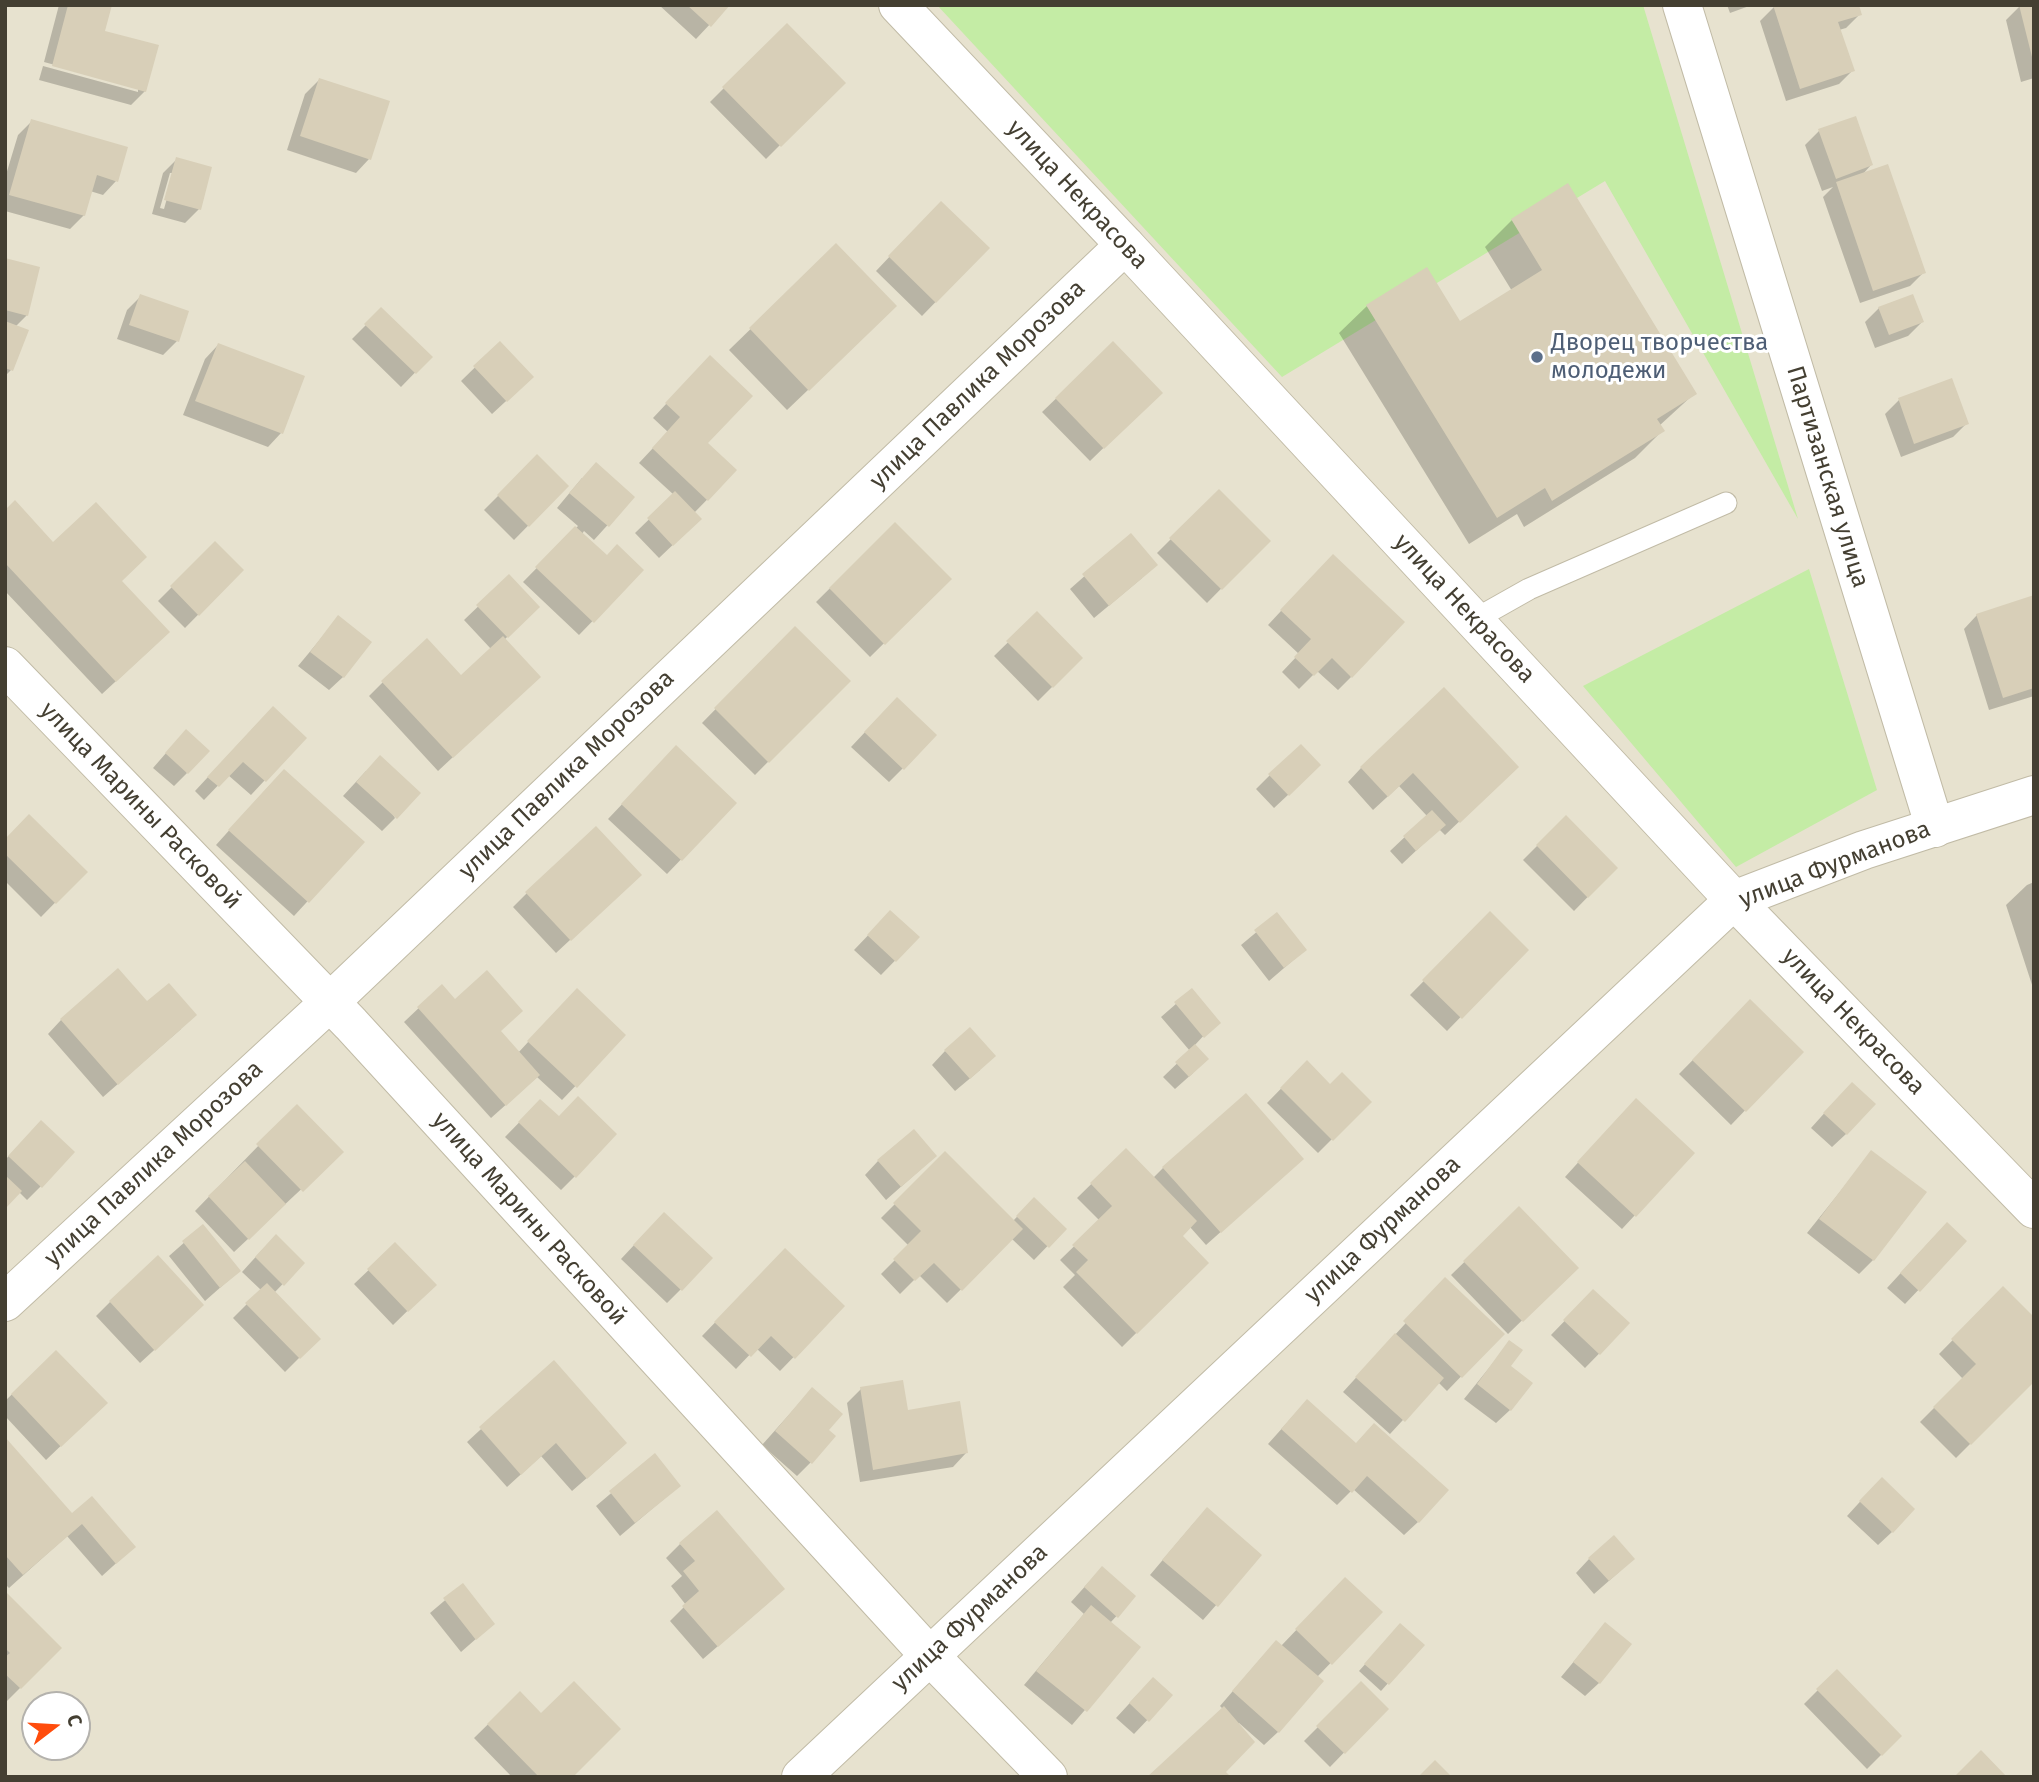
<!DOCTYPE html>
<html>
<head>
<meta charset="utf-8">
<style>
  body { margin:0 }
  #map { position:relative; width:2039px; height:1782px; overflow:hidden; background:#f3efe1; font-family:"Fira Sans",sans-serif }
  canvas { display:block }
  .frame { position:absolute; inset:0; border:7px solid #443f32; pointer-events:none }
  .north { position:absolute; left:21px; top:1691px; width:70px; height:70px; box-sizing:border-box; background:#fff; border:2px solid #b4b2ad; border-radius:50%; rotate:73deg; font-size:19px; font-weight:700; line-height:28px; text-align:center; color:#443f32 }
  .north::after { content:''; display:block; margin:auto; width:24px; height:32px; background:#ff4c0c; clip-path:polygon(50% 0,100% 100%,50% 72%,0 100%) }
</style>
</head>
<body>
<div id="map">
<canvas width="2039" height="1782"></canvas>
<div class="frame"></div>
<div class="north">С</div>
</div>
<script>
const ctx = document.querySelector('canvas').getContext('2d');
ctx.lineJoin = 'round';
function paint(path, color) {
  ctx.fillStyle = color;
  ctx.fill(path, 'evenodd');
}
function shape(rows) {
  const path = new Path2D();
  for (const r of rows) {
    path.moveTo(r[0], r[1]);
    for (let i = 2; i < r.length; i += 2) path.lineTo(r[i], r[i + 1]);
  }
  return path;
}
function trace(path, color, width, dash) {
  ctx.strokeStyle = color;
  ctx.lineWidth = width;
  ctx.lineCap = dash ? 'butt' : 'round';
  ctx.setLineDash(dash || []);
  ctx.stroke(path);
}
function drawText(font, color, halo, rows, align = 'center') {
  ctx.font = font + ' "Fira Sans",sans-serif';
  ctx.lineWidth = 6;
  ctx.setLineDash([]);
  ctx.textBaseline = 'middle';
  ctx.strokeStyle = halo;
  ctx.fillStyle = color;
  for (const [text, x, y, turn = 0] of rows) {
    ctx.save();
    ctx.translate(x, y);
    ctx.rotate((+turn || 0) * Math.PI / 180);
    ctx.textAlign = isNaN(turn) ? turn : align;
    if (halo) ctx.strokeText(text, 0, 0);
    ctx.fillText(text, 0, 0);
    ctx.restore();
  }
}
paint(shape([
  [5,5,2034,5,2034,1777,5,1777],
  [35,1705,77,1705,77,1747,35,1747]
]), '#e7e2cf');
paint(shape([
  [937,5,1643,5,1798,519,1605,181,1282,377],
  [1809,569,1877,790,1736,867,1583,686]
]), '#c4eca5');
paint(shape([
  [59,5,110,5,103,32,145,91,131,105,39,80,43,66,138,92,138,88,44,62],
  [659,5,728,5,696,39],
  [1727,5,1752,5,1730,13],
  [2034,5,2034,78,2021,82,2006,20,2020,6],
  [1774,7,1860,14,1846,28,1839,30,1853,70,1839,84,1786,101,1760,21],
  [787,25,843,82,766,159,710,102],
  [319,80,369,159,356,173,287,150,305,94],
  [32,121,116,181,103,195,90,191,84,215,70,229,5,211,5,178,18,135],
  [1819,131,1871,165,1862,175,1924,272,1910,286,1860,303,1823,197,1833,187,1822,191,1805,145],
  [177,159,199,209,185,223,152,214,163,173],
  [170,173,174,173,164,209,160,208],
  [927,217,988,248,922,316,876,271],
  [1512,220,1695,393,1659,426,1662,431,1635,458,1524,527,1517,514,1469,544,1339,333,1367,306,1460,324,1512,291,1485,247],
  [836,246,874,327,787,410,729,350],
  [5,260,27,315,15,327,27,331,11,370,5,376],
  [141,296,177,341,163,355,117,339,127,310],
  [1879,308,1922,322,1908,336,1875,348,1865,322],
  [381,310,430,357,401,387,352,339],
  [499,344,518,390,492,414,461,381],
  [1113,344,1160,393,1090,461,1042,412],
  [218,345,281,433,268,447,183,415,205,359],
  [696,372,705,443,735,471,694,513,700,519,659,558,635,533,674,495,639,463,668,432,653,418],
  [1951,381,1967,423,1953,437,1901,457,1885,414,1899,400],
  [537,457,567,486,514,540,484,510],
  [582,478,633,497,594,540,584,531,582,534,607,557,642,570,579,635,523,582,578,526,557,508],
  [1219,491,1268,541,1207,603,1157,553],
  [5,512,53,544,120,581,154,646,102,694,5,591],
  [895,524,949,579,870,657,816,602],
  [1131,535,1142,578,1094,618,1070,589],
  [215,544,242,570,185,628,158,601],
  [1319,570,1351,677,1338,690,1317,671,1299,689,1282,672,1299,654,1268,625],
  [509,577,538,607,504,640,525,690,438,771,369,696,383,682,460,678,491,649,464,620],
  [2034,597,2034,696,1989,710,1964,629,1977,615],
  [1037,614,1081,658,1038,701,994,656],
  [338,618,343,677,329,690,298,666],
  [795,628,848,681,755,775,702,723],
  [883,713,903,768,889,782,851,747],
  [259,722,304,738,251,795,228,775,204,800,195,791],
  [173,745,187,773,174,786,153,768],
  [663,761,735,803,667,874,608,819],
  [1361,768,1503,780,1445,835,1439,829,1402,864,1390,851,1427,816,1399,786,1373,810,1348,782],
  [366,771,395,818,382,831,343,796],
  [1270,775,1305,779,1274,808,1256,789],
  [270,785,362,842,294,916,216,845],
  [1566,817,1616,868,1574,911,1523,860],
  [5,841,85,872,41,917,5,881],
  [2034,882,2034,991,2006,905,2027,885],
  [626,888,556,953,513,907,527,893],
  [1490,914,1526,950,1447,1031,1410,995],
  [1277,915,1305,950,1269,981,1241,945],
  [877,926,918,937,881,975,854,950],
  [442,986,455,1001,499,1032,518,1053,563,1004,624,1035,562,1100,537,1077,491,1118,404,1022],
  [1192,990,1207,1032,1194,1046,1193,1073,1175,1089,1163,1077,1190,1051,1161,1017],
  [1750,1002,1801,1052,1731,1125,1679,1074],
  [147,1004,181,1029,103,1097,48,1034,61,1020],
  [945,1051,980,1070,955,1091,932,1065],
  [1307,1062,1330,1086,1369,1102,1318,1153,1267,1103],
  [1838,1098,1846,1134,1832,1147,1811,1128],
  [540,1101,575,1176,561,1190,505,1137],
  [297,1106,341,1152,234,1252,195,1211],
  [1622,1114,1635,1215,1622,1229,1565,1177],
  [28,1136,41,1186,27,1200,19,1192,5,1207,5,1160],
  [1126,1150,1153,1178,1163,1168,1288,1172,1206,1245,1190,1227,1180,1236,1207,1263,1122,1347,1063,1287,1075,1275,1060,1260,1100,1221,1077,1198],
  [1872,1152,1873,1260,1859,1274,1807,1233],
  [945,1154,1013,1221,1034,1199,1064,1229,1034,1260,1012,1239,947,1303,919,1275,900,1294,881,1274,909,1246,881,1218],
  [878,1161,921,1169,886,1200,865,1175],
  [1519,1209,1577,1267,1508,1334,1451,1275],
  [203,1226,239,1271,205,1301,169,1256],
  [650,1228,681,1289,667,1303,621,1259],
  [1933,1238,1965,1241,1905,1304,1887,1288],
  [395,1245,434,1285,393,1325,354,1284],
  [262,1250,303,1263,274,1293,318,1339,285,1372,233,1318,261,1290,242,1272],
  [785,1250,843,1306,780,1371,756,1348,736,1369,702,1336],
  [1445,1280,1502,1334,1447,1391,1438,1382,1390,1434,1343,1392],
  [2003,1289,2034,1380,1956,1458,1920,1422,1963,1379,1939,1354],
  [110,1302,188,1319,140,1363,96,1316],
  [1580,1305,1628,1324,1585,1368,1551,1335],
  [1510,1342,1510,1410,1496,1423,1464,1399],
  [56,1352,91,1417,46,1460,5,1416,5,1401],
  [553,1363,611,1457,572,1491,541,1456,507,1487,467,1442],
  [812,1389,826,1430,811,1462,797,1476,762,1445],
  [861,1389,907,1412,966,1453,953,1467,860,1482,847,1403],
  [1294,1415,1356,1445,1418,1522,1404,1535,1353,1489,1337,1505,1268,1444],
  [5,1440,72,1515,134,1547,102,1576,67,1536,9,1588,5,1584],
  [655,1456,679,1486,620,1536,596,1506],
  [1868,1493,1892,1532,1878,1545,1847,1516],
  [1194,1523,1260,1555,1203,1620,1150,1575],
  [680,1544,769,1602,703,1659,670,1621,686,1605,671,1586,682,1576,666,1558],
  [1589,1559,1619,1572,1594,1594,1576,1573],
  [1345,1579,1380,1612,1317,1677,1278,1732,1264,1745,1239,1723,1150,1777,1223,1709,1220,1706,1263,1656,1281,1646],
  [1089,1582,1134,1597,1110,1623,1139,1647,1072,1725,1024,1685,1084,1614,1071,1602],
  [463,1585,493,1624,461,1652,430,1613],
  [5,1593,60,1648,6,1702,5,1701],
  [1605,1624,1599,1683,1585,1696,1561,1677],
  [1394,1632,1422,1645,1381,1691,1359,1671],
  [1837,1671,1900,1736,1867,1769,1804,1704],
  [1361,1684,1386,1709,1330,1767,1304,1741],
  [520,1693,571,1777,512,1777,474,1738],
  [1139,1693,1171,1695,1134,1734,1116,1718]
]), '#0003');
paint(shape([
  [68,5,112,5,105,31,159,45,146,92,52,66],
  [687,5,730,5,711,27],
  [1773,5,1859,5,1862,15,1838,22,1855,71,1800,89],
  [2019,5,2034,5,2034,61,2033,61],
  [787,23,846,83,781,147,722,87],
  [319,78,390,101,371,160,300,136],
  [1856,116,1873,165,1836,179,1818,129],
  [31,119,128,147,118,182,97,175,85,216,9,195],
  [176,157,212,167,201,210,164,200],
  [1888,164,1926,273,1873,291,1836,182],
  [1568,183,1697,394,1657,419,1665,431,1552,501,1545,488,1497,518,1366,305,1427,267,1460,321,1542,270,1511,219],
  [941,201,990,248,936,303,888,256],
  [836,243,897,306,809,391,749,328],
  [5,258,40,267,28,316,5,310],
  [140,294,189,311,179,342,129,325],
  [1913,294,1924,322,1889,335,1878,307],
  [381,307,433,357,416,374,364,324],
  [5,321,29,330,13,371,5,368],
  [500,341,534,377,507,402,473,366],
  [1113,341,1163,393,1104,449,1055,398],
  [218,343,305,376,283,434,195,401],
  [710,355,753,396,708,443,737,470,708,501,652,448,680,417,665,403],
  [1952,378,1969,424,1914,444,1898,398],
  [537,454,569,486,529,527,497,495],
  [596,462,635,497,609,527,569,493],
  [1219,489,1271,541,1222,590,1169,538],
  [675,491,702,519,673,546,647,518],
  [15,500,53,542,96,502,147,557,122,581,170,632,116,682,5,563,5,510],
  [895,522,952,579,885,645,829,588],
  [575,526,607,555,617,544,644,570,594,623,535,567],
  [1131,533,1158,565,1109,606,1082,574],
  [215,541,244,570,199,616,170,586],
  [1333,554,1405,622,1352,678,1332,658,1314,676,1294,657,1311,639,1280,610],
  [509,574,540,607,508,638,476,605],
  [2034,595,2034,688,2003,698,1976,614],
  [1037,611,1083,658,1053,688,1006,641],
  [338,615,372,642,344,678,310,652],
  [795,626,851,681,769,763,714,708],
  [503,636,541,677,453,758,381,681,427,638,461,675],
  [1444,687,1519,767,1460,823,1413,773,1388,797,1360,767],
  [897,697,937,735,904,770,864,732],
  [273,706,307,738,266,782,243,762,219,787,207,777],
  [186,729,210,751,188,774,165,753],
  [1301,744,1321,765,1289,796,1268,774],
  [676,745,737,803,682,861,621,804],
  [380,755,421,793,397,819,356,782],
  [284,769,365,842,309,903,228,830],
  [1432,810,1446,825,1416,851,1403,836],
  [29,814,88,872,56,904,5,854,5,839],
  [1566,815,1618,868,1588,898,1536,845],
  [596,826,642,875,571,941,525,892],
  [890,910,920,937,896,962,867,935],
  [1490,911,1529,950,1462,1019,1422,980],
  [1277,912,1307,950,1284,968,1254,930],
  [118,968,147,1001,169,983,197,1015,118,1085,60,1019],
  [487,970,523,1011,501,1031,540,1075,506,1106,417,1007,442,984,455,999],
  [577,988,626,1035,577,1088,527,1041],
  [1192,988,1221,1023,1204,1038,1174,1002],
  [1750,999,1804,1052,1746,1112,1692,1060],
  [970,1027,996,1056,970,1079,944,1050],
  [1195,1044,1209,1059,1189,1077,1175,1062],
  [1307,1060,1330,1084,1342,1072,1372,1102,1333,1141,1280,1088],
  [1852,1082,1876,1104,1847,1135,1823,1113],
  [1246,1093,1304,1159,1221,1233,1162,1167],
  [578,1096,617,1134,576,1178,518,1122,540,1099,559,1116],
  [1636,1098,1695,1153,1636,1217,1577,1162],
  [297,1104,344,1152,303,1192,256,1144],
  [41,1120,75,1152,42,1188,8,1156],
  [914,1129,937,1156,901,1187,877,1160],
  [1126,1148,1197,1221,1183,1236,1209,1263,1137,1334,1076,1272,1088,1260,1072,1245,1112,1206,1090,1183],
  [1871,1150,1927,1192,1874,1261,1819,1219],
  [945,1151,1023,1229,962,1291,934,1263,915,1281,893,1259,921,1231,893,1203],
  [245,1161,286,1204,249,1240,208,1196],
  [5,1175,22,1191,5,1209],
  [1034,1197,1067,1229,1049,1248,1016,1216],
  [1519,1206,1579,1268,1523,1322,1463,1261],
  [664,1212,713,1258,682,1291,633,1245],
  [1947,1222,1967,1241,1920,1292,1900,1273],
  [203,1224,241,1271,220,1288,182,1241],
  [276,1234,305,1263,284,1286,255,1257],
  [395,1242,437,1285,408,1312,367,1269],
  [785,1248,845,1306,795,1359,771,1336,751,1357,714,1322],
  [158,1255,204,1305,155,1351,109,1301],
  [1445,1277,1505,1334,1462,1378,1403,1321],
  [267,1283,321,1339,300,1359,245,1303],
  [2003,1286,2034,1317,2034,1382,1971,1445,1933,1407,1976,1364,1951,1339],
  [1593,1289,1630,1323,1600,1355,1563,1320],
  [1395,1333,1444,1378,1405,1422,1355,1377],
  [1509,1340,1523,1350,1511,1366,1533,1383,1511,1411,1477,1384],
  [56,1350,108,1403,61,1447,11,1394],
  [554,1360,627,1443,587,1479,556,1443,521,1475,479,1427],
  [903,1380,908,1410,960,1401,968,1453,873,1470,860,1387],
  [812,1387,843,1414,829,1430,836,1436,812,1464,775,1431],
  [1307,1399,1356,1443,1374,1423,1449,1490,1419,1523,1367,1476,1352,1493,1281,1429],
  [5,1437,72,1513,92,1496,136,1547,116,1564,82,1524,23,1575,5,1555],
  [655,1453,681,1486,635,1523,609,1491],
  [1882,1477,1915,1509,1893,1533,1859,1501],
  [1207,1507,1262,1555,1218,1607,1162,1560],
  [717,1510,785,1589,718,1647,682,1606,699,1591,683,1571,695,1561,679,1543],
  [1614,1535,1635,1559,1609,1581,1588,1558],
  [1102,1566,1136,1596,1118,1618,1084,1587],
  [1345,1577,1383,1612,1332,1665,1295,1629],
  [463,1583,495,1624,476,1640,443,1598],
  [5,1591,62,1648,21,1689,5,1674,5,1657,10,1653,5,1648],
  [1091,1605,1141,1647,1087,1712,1036,1671],
  [1605,1622,1632,1644,1600,1684,1573,1662],
  [1400,1623,1425,1645,1389,1685,1364,1664],
  [1276,1640,1324,1681,1279,1733,1232,1691],
  [1837,1669,1902,1736,1882,1756,1816,1689],
  [1153,1677,1173,1695,1149,1722,1129,1703],
  [574,1681,621,1729,573,1777,539,1777,487,1724,520,1691,541,1713],
  [1361,1681,1389,1709,1345,1754,1316,1726],
  [1224,1706,1255,1742,1226,1772,1231,1777,1147,1777],
  [1981,1750,2007,1777,1954,1777],
  [1435,1760,1452,1777,1418,1777]
]), '#d8cfb8');
const service = shape([
  [1474,620,1529,589,1726,503]
]);
const minor = shape([
  [898,5,1125,245],
  [1682,5,1935,828],
  [5,666,351,1024,929,1655,1048,1777],
  [801,1777,1734,900,2034,1209]
]);
const tertiary = shape([
  [5,1302,330,1002,1125,245,1734,900,1864,850,2034,795]
]);
trace(service, '#c1bba6', 23);
trace(minor, '#c1bba6', 40);
trace(tertiary, '#c1bba6', 40);
trace(service, '#fff', 21);
trace(minor, '#fff', 38);
trace(tertiary, '#fff', 38);
for (const [x, y, r, color] of [
  [1537,357,7,"#5c6f8a"]
]) {
  const dot = new Path2D();
  dot.arc(x, y, r, 0, 2 * Math.PI);
  ctx.fillStyle = color;
  ctx.fill(dot);
  trace(dot, '#fff', 2.5);
}
drawText('24px', '#443f32', '#fff', [
  ["улица Некрасова",1077,195,47],
  ["улица Павлика Морозова",978,385,-44],
  ["Партизанская улица",1827,477,73],
  ["улица Некрасова",1464,609,47],
  ["улица Павлика Морозова",567,775,-44],
  ["улица Марины Расковой",140,806,46],
  ["улица Фурманова",1835,865,-21],
  ["улица Некрасова",1853,1022,46],
  ["улица Павлика Морозова",154,1164,-43],
  ["улица Марины Расковой",529,1219,48],
  ["улица Фурманова",1383,1230,-43],
  ["улица Фурманова",970,1618,-43]
]);
drawText('24px', '#4e5e75', '#fff', [
  ["Дворец творчества",1551,343],
  ["молодежи",1551,371]
], 'left');
</script>
</body>
</html>
